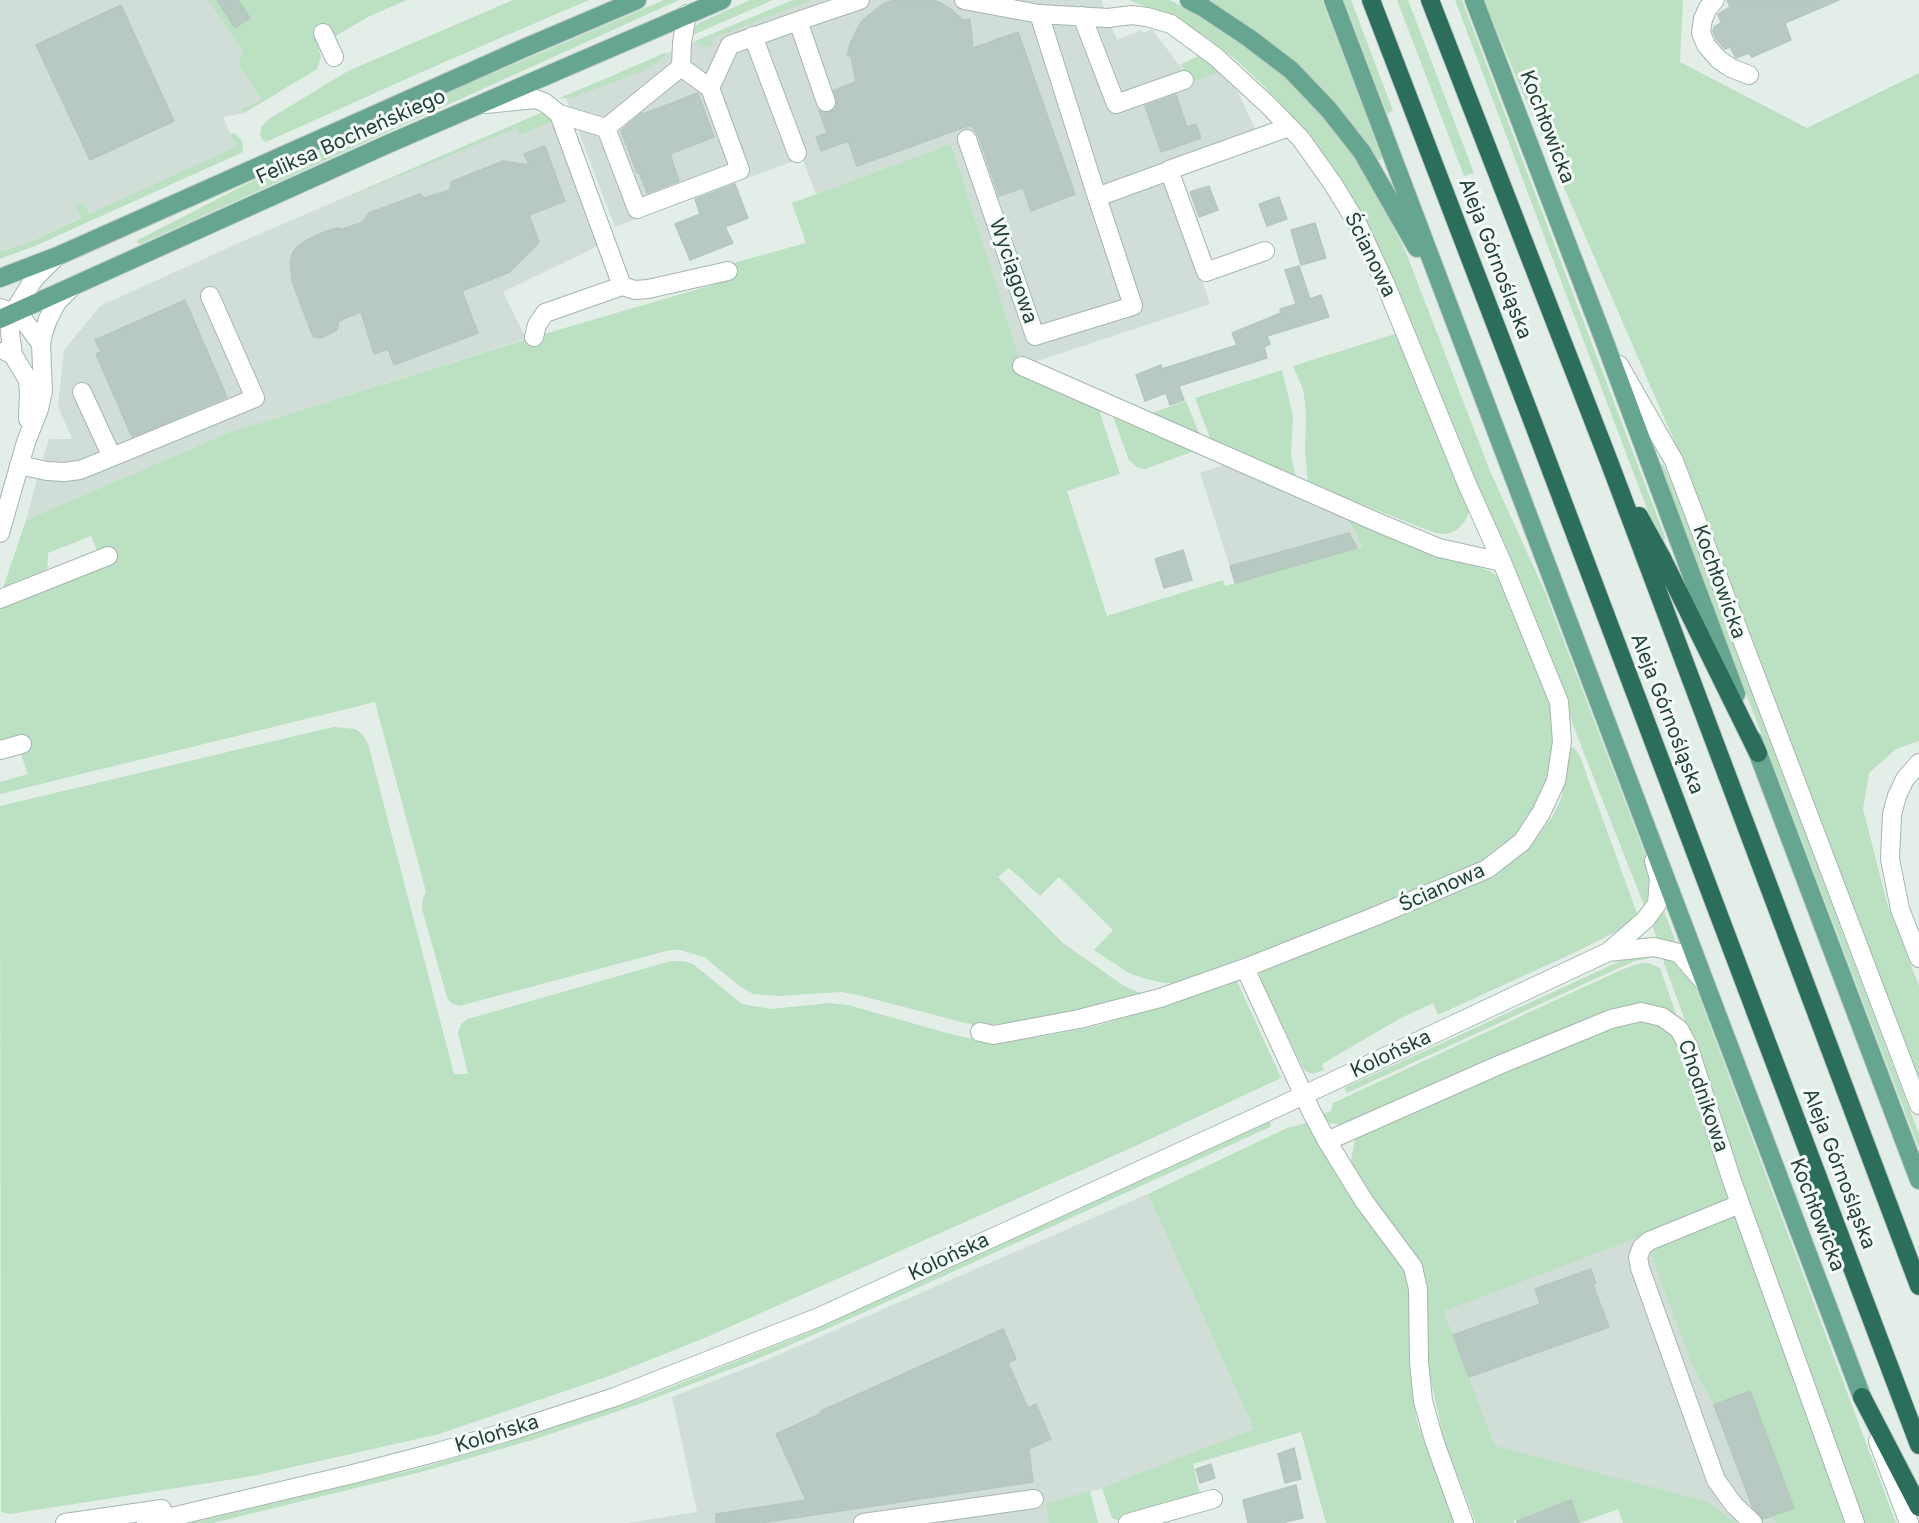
<!DOCTYPE html>
<html>
<head>
<meta charset="utf-8">
<style>
  body { margin:0 }
  canvas { display:block; background:#e3eee8 }
</style>
</head>
<body>
<canvas width="1919" height="1523"></canvas>
<script>
const ctx = document.querySelector('canvas').getContext('2d');
ctx.lineJoin = 'round';
function paint(path, color) {
  ctx.fillStyle = color;
  ctx.fill(path, 'evenodd');
}
function shape(rows) {
  const path = new Path2D();
  for (const r of rows) {
    path.moveTo(r[0], r[1]);
    for (let i = 2; i < r.length; i += 2) path.lineTo(r[i], r[i + 1]);
  }
  return path;
}
function trace(path, color, width, dash) {
  ctx.strokeStyle = color;
  ctx.lineWidth = width;
  ctx.lineCap = dash ? 'butt' : 'round';
  ctx.setLineDash(dash || []);
  ctx.stroke(path);
}
function drawText(font, color, halo, rows, align = 'center') {
  ctx.font = font + ' Inter,sans-serif';
  ctx.lineWidth = 6;
  ctx.setLineDash([]);
  ctx.textBaseline = 'middle';
  ctx.strokeStyle = halo;
  ctx.fillStyle = color;
  for (const [text, x, y, turn = 0] of rows) {
    ctx.save();
    ctx.translate(x, y);
    ctx.rotate((+turn || 0) * Math.PI / 180);
    ctx.textAlign = isNaN(turn) ? turn : align;
    if (halo) ctx.strokeText(text, 0, 0);
    ctx.fillText(text, 0, 0);
    ctx.restore();
  }
}
paint(shape([
  [0,0,210,0,278,93,244,113,223,117,239,154,88,214,32,241,0,252],
  [795,0,1101,0,1117,40,1141,30,1143,33,1152,29,1182,69,1223,70,1239,94,1263,146,1169,180,1210,304,1022,366,951,144,816,194,802,158,615,227,565,96],
  [543,112,552,121,560,137,600,245,503,292,526,339,228,433,26,520,37,479,42,478,46,461,43,458,49,439,72,439,58,406,64,350,100,306,241,242],
  [1229,463,1344,512,1363,547,1235,583,1200,473],
  [1148,1194,1254,1429,1110,1486,1047,1504,1049,1523,627,1523,697,1512,672,1397,762,1362],
  [1734,1201,1849,1523,1651,1523,1495,1446,1444,1310]
]), '#d1ded7');
paint(shape([
  [208,0,407,0,370,16,318,46,321,57,317,69,244,113,241,109,262,100,239,65,243,51],
  [513,0,589,0,433,67,266,142,262,140,260,134,262,126,269,119,348,71],
  [664,0,679,0,141,244,137,243,138,240,262,176,435,98],
  [750,0,773,0,693,35,695,27,699,23],
  [793,0,811,0,711,39,713,45,712,46,702,47,695,41],
  [1129,0,1170,0,1222,29,1272,66,1289,81,1313,106,1342,141,1363,171,1392,223,1407,255,1490,471,1545,592,1650,867,1651,896,1645,908,1573,725,1558,676,1444,410,1390,271,1363,217,1328,162,1303,128,1263,85,1234,58,1203,35,1168,15],
  [1206,0,1322,0,1382,157,1380,160,1378,160,1346,116,1297,65],
  [1344,0,1351,0,1393,111,1387,114],
  [1397,0,1408,0,1474,173,1464,176],
  [1455,0,1462,0,1665,537,1664,542,1652,522],
  [1484,0,1683,0,1680,62,1807,128,1919,73,1919,741,1896,749,1869,773,1863,809,1887,903,1919,986,1919,1081,1683,461,1519,84],
  [667,52,659,62,643,71,574,97,558,99],
  [1204,56,1223,70,1196,81,1180,65,1196,57],
  [543,112,552,121,520,135,517,128,343,199],
  [233,133,236,134,242,141,243,152,35,246,0,259,0,252,32,241,81,218,76,206,83,202,89,214,236,147,230,134],
  [951,144,1022,366,1098,407,1120,474,1067,491,1107,616,1223,580,1225,586,1363,547,1344,512,1446,556,1490,571,1499,578,1551,699,1554,747,1541,797,1530,816,1513,837,1495,854,1474,868,1276,946,1174,983,1164,983,1143,978,1129,973,1094,950,1113,930,1059,877,1040,896,1009,868,998,877,1063,943,1124,986,1148,996,1021,1022,977,1026,858,995,842,992,778,996,753,994,741,987,704,957,680,950,670,950,459,1006,450,1002,447,997,422,909,423,898,426,892,375,702,0,794,0,782,28,774,19,749,0,745,0,605,99,556,91,536,48,553,47,576,3,588,26,520,228,433,534,337,726,281,730,264,806,243,792,203],
  [1398,333,1468,504,1469,512,1465,521,1457,530,1447,534,1435,533,1308,483,1305,451,1306,419,1305,403,1303,389,1293,366],
  [1282,370,1293,416,1291,456,1296,477,1212,443,1195,398],
  [1186,401,1201,438,1146,415],
  [1111,411,1197,450,1145,469,1138,468,1129,460],
  [1662,464,1664,465,1682,508,1919,1134,1919,1149,1660,467],
  [333,727,356,729,363,735,368,744,454,1074,468,1074,458,1032,461,1024,468,1019,671,961,683,961,693,964,742,1004,771,1009,829,1003,848,1005,954,1035,975,1039,998,1041,1040,1037,1096,1026,1195,996,1237,981,1281,1078,1131,1148,707,1337,609,1376,439,1434,253,1476,10,1514,1,1512,0,806],
  [1573,747,1579,754,1638,916,1621,929,1582,949,1438,1015,1433,1003,1401,1018,1322,1064,1324,1070,1313,1074,1307,1072,1303,1068,1261,980,1260,974,1262,969,1481,882,1499,872,1527,849,1552,817,1562,797,1569,750],
  [1664,911,1674,937,1675,943,1657,939,1652,925,1660,912],
  [1652,954,1650,958,1635,961,1623,966,1347,1093,1344,1088,1627,958],
  [1664,957,1681,965,1693,980,1896,1523,1862,1523,1746,1202,1683,1015,1664,963],
  [1641,963,1649,963,1660,968,1676,1014,1673,1015,1646,1008,1341,1125,1329,1123,1322,1114,1331,1111,1333,1103,1621,970],
  [1640,1019,1661,1025,1675,1039,1684,1055,1734,1201,1444,1311,1495,1446,1708,1502,1736,1523,1623,1523,1618,1509,1580,1523,1571,1500,1514,1521,1514,1523,1476,1523,1444,1440,1427,1363,1426,1301,1358,1182,1351,1162,1355,1138,1364,1128,1614,1025],
  [1269,1122,1271,1123,1270,1127,847,1320,760,1358,639,1404,532,1440,425,1471,213,1523,191,1523,424,1467,537,1433,651,1395,807,1333],
  [1306,1123,1357,1204,1407,1274,1412,1299,1411,1379,1415,1409,1417,1422,1454,1523,1326,1523,1301,1432,1193,1464,1200,1494,1117,1520,1112,1518,1102,1488,1254,1429,1148,1194,1287,1128],
  [1740,1216,1849,1523,1776,1523,1772,1516,1750,1392,1714,1405,1691,1362,1650,1251,1654,1245,1728,1218],
  [1090,1491,1098,1523,1049,1523,1046,1504]
]), '#bbe0c2');
const building = shape([
  [217,0,238,0,250,18,235,28,217,0],
  [897,0,931,0,939,2,952,10,963,20,970,19,973,48,1018,32,1075,194,1031,211,1023,188,999,196,978,135,971,125,857,166,848,141,821,151,816,137,827,133,819,111,824,113,834,110,837,104,834,90,856,82,851,56,847,56,850,44,858,27,864,19,879,7,887,2,897,0],
  [1727,0,1839,0,1785,23,1791,40,1752,57,1749,53,1736,58,1730,47,1725,49,1716,39,1713,32,1714,27,1721,23,1718,14,1730,7,1727,0],
  [121,5,174,121,90,160,36,45,121,5],
  [698,93,714,137,670,154,679,181,647,193,639,172,637,173,621,131,642,113,643,114,698,93],
  [1176,95,1187,127,1196,124,1201,138,1161,152,1145,106,1176,95],
  [545,146,565,201,529,215,539,242,510,272,462,291,478,333,394,365,388,349,374,354,361,312,339,321,337,330,321,338,314,337,312,334,292,281,290,262,293,252,298,246,305,241,324,232,337,228,343,229,363,222,369,213,420,194,424,198,450,190,451,182,503,161,529,165,524,154,545,146],
  [735,184,748,218,725,227,733,243,690,260,675,224,700,214,695,199,735,184],
  [1209,186,1218,210,1199,217,1190,192,1209,186],
  [1279,197,1287,219,1267,226,1259,204,1279,197],
  [1315,223,1326,258,1301,265,1291,230,1315,223],
  [1299,266,1310,299,1321,295,1329,317,1267,336,1270,344,1264,347,1267,358,1179,386,1184,400,1170,405,1166,393,1145,401,1136,375,1161,365,1162,369,1237,345,1232,333,1281,313,1280,309,1296,304,1285,270,1299,266],
  [185,300,227,397,132,437,96,354,101,352,95,340,185,300],
  [1349,533,1357,548,1235,583,1230,566,1349,533],
  [1183,550,1192,580,1164,588,1155,559,1183,550],
  [1591,1269,1596,1283,1593,1285,1609,1327,1469,1377,1453,1335,1540,1304,1535,1289,1591,1269],
  [1003,1329,1016,1359,1008,1363,1028,1408,1036,1404,1051,1439,1029,1449,1033,1482,760,1523,716,1523,716,1514,806,1500,776,1434,822,1413,821,1411,1003,1329],
  [1750,1391,1794,1508,1763,1519,1752,1506,1714,1405,1750,1391],
  [1294,1448,1301,1479,1285,1483,1278,1454,1294,1448],
  [1211,1464,1215,1478,1200,1483,1196,1469,1211,1464],
  [1296,1485,1303,1518,1281,1523,1248,1523,1243,1500,1296,1485],
  [1571,1500,1579,1523,1517,1523,1517,1521,1571,1500]
]);
paint(building, '#b8c9c1');
trace(building, '#b5c8bf', 1.5);
const minor = shape([
  [964,0,1039,14,1108,18,1132,15,1147,17,1171,24,1216,57,1268,105,1301,139,1333,184,1358,225,1385,283,1467,484,1502,562,1559,702,1562,742,1556,781,1541,813,1522,842,1487,869,1376,916,1245,968,1160,998,1079,1019,994,1035,980,1032],
  [1715,0,1708,8,1703,19,1701,33,1706,45,1718,59,1731,68,1749,75],
  [1039,14,1097,197],
  [1082,16,1116,104,1184,80],
  [798,21,860,0],
  [323,33,334,57],
  [753,36,797,153],
  [681,67,710,88,730,45,798,21,826,102],
  [486,104,535,99,544,102,559,114,606,128,681,67,682,43,687,14],
  [606,128,637,209,740,170,710,88],
  [967,139,1035,336,1133,306,1097,197,1163,173],
  [1265,251,1206,272,1169,170,1289,127],
  [622,286,635,290,648,289,728,271],
  [0,308,13,313,25,322,41,344],
  [534,337,537,325,545,313,622,286,559,114],
  [5,351,13,355,28,380,29,394,28,419],
  [13,355,10,333,13,313,34,279,56,257],
  [1619,365,1674,461,1919,1105],
  [1022,366,1379,523,1439,548,1502,562],
  [112,457,255,398,210,296],
  [19,465,47,471,64,472,80,470,112,457,82,392],
  [0,533,26,442,39,409,43,391,41,344,43,334,48,319,57,302,72,287],
  [0,599,108,556],
  [0,750,22,744],
  [1919,763,1905,779,1897,796,1892,814,1890,859,1900,909,1919,958],
  [1608,952,1654,947,1679,953,1704,982],
  [1245,968,1312,1113,1327,1141,1364,1201,1413,1267,1418,1289,1419,1362,1423,1401,1434,1440,1464,1523],
  [1327,1141,1499,1065,1611,1019,1641,1012,1662,1017,1679,1029,1689,1048,1732,1181,1855,1523],
  [1740,1204,1649,1241,1642,1247,1638,1257,1640,1268,1716,1480,1734,1505,1753,1523],
  [1878,1441,1909,1523],
  [65,1523,162,1509],
  [146,1523,353,1474,441,1451,517,1429,615,1397,819,1317,1274,1109,1608,952,1645,920,1657,904,1659,879,1654,861],
  [863,1523,1034,1499],
  [1128,1523,1213,1499]
]);
const major = shape([
  [1189,0,1204,8,1249,38,1291,70,1329,110,1362,152,1417,248],
  [1333,0,1862,1397],
  [1474,0,1604,340,1736,694],
  [0,278,60,255,522,49,637,0],
  [0,319,388,144,722,0],
  [1753,740,1919,1180]
]);
const highway = shape([
  [1371,0,1532,420,1919,1445],
  [1430,0,1610,464,1919,1286],
  [1639,516,1661,556,1758,753],
  [1862,1397,1919,1507]
]);
trace(minor, '#a5b6af', 20);
trace(major, '#c1cac7', 20);
trace(highway, '#c1cac7', 20);
trace(minor, '#fff', 18);
trace(major, '#66a590', 18);
trace(highway, '#2c6e5c', 18);
drawText('20px', '#224036', '#f4faf7', [
  ["Kochłowicka",1547,127,69],
  ["Feliksa Bocheńskiego",351,137,-24],
  ["Ścianowa",1370,255,64],
  ["Aleja Górnośląska",1495,259,69],
  ["Wyciągowa",1013,271,71],
  ["Kochłowicka",1719,582,70],
  ["Aleja Górnośląska",1667,714,69],
  ["Ścianowa",1442,888,-24],
  ["Kolońska",1391,1054,-25],
  ["Chodnikowa",1703,1096,71],
  ["Aleja Górnośląska",1839,1169,69],
  ["Kochłowicka",1817,1215,69],
  ["Kolońska",949,1257,-25],
  ["Kolońska",497,1434,-17]
]);
</script>
</body>
</html>
